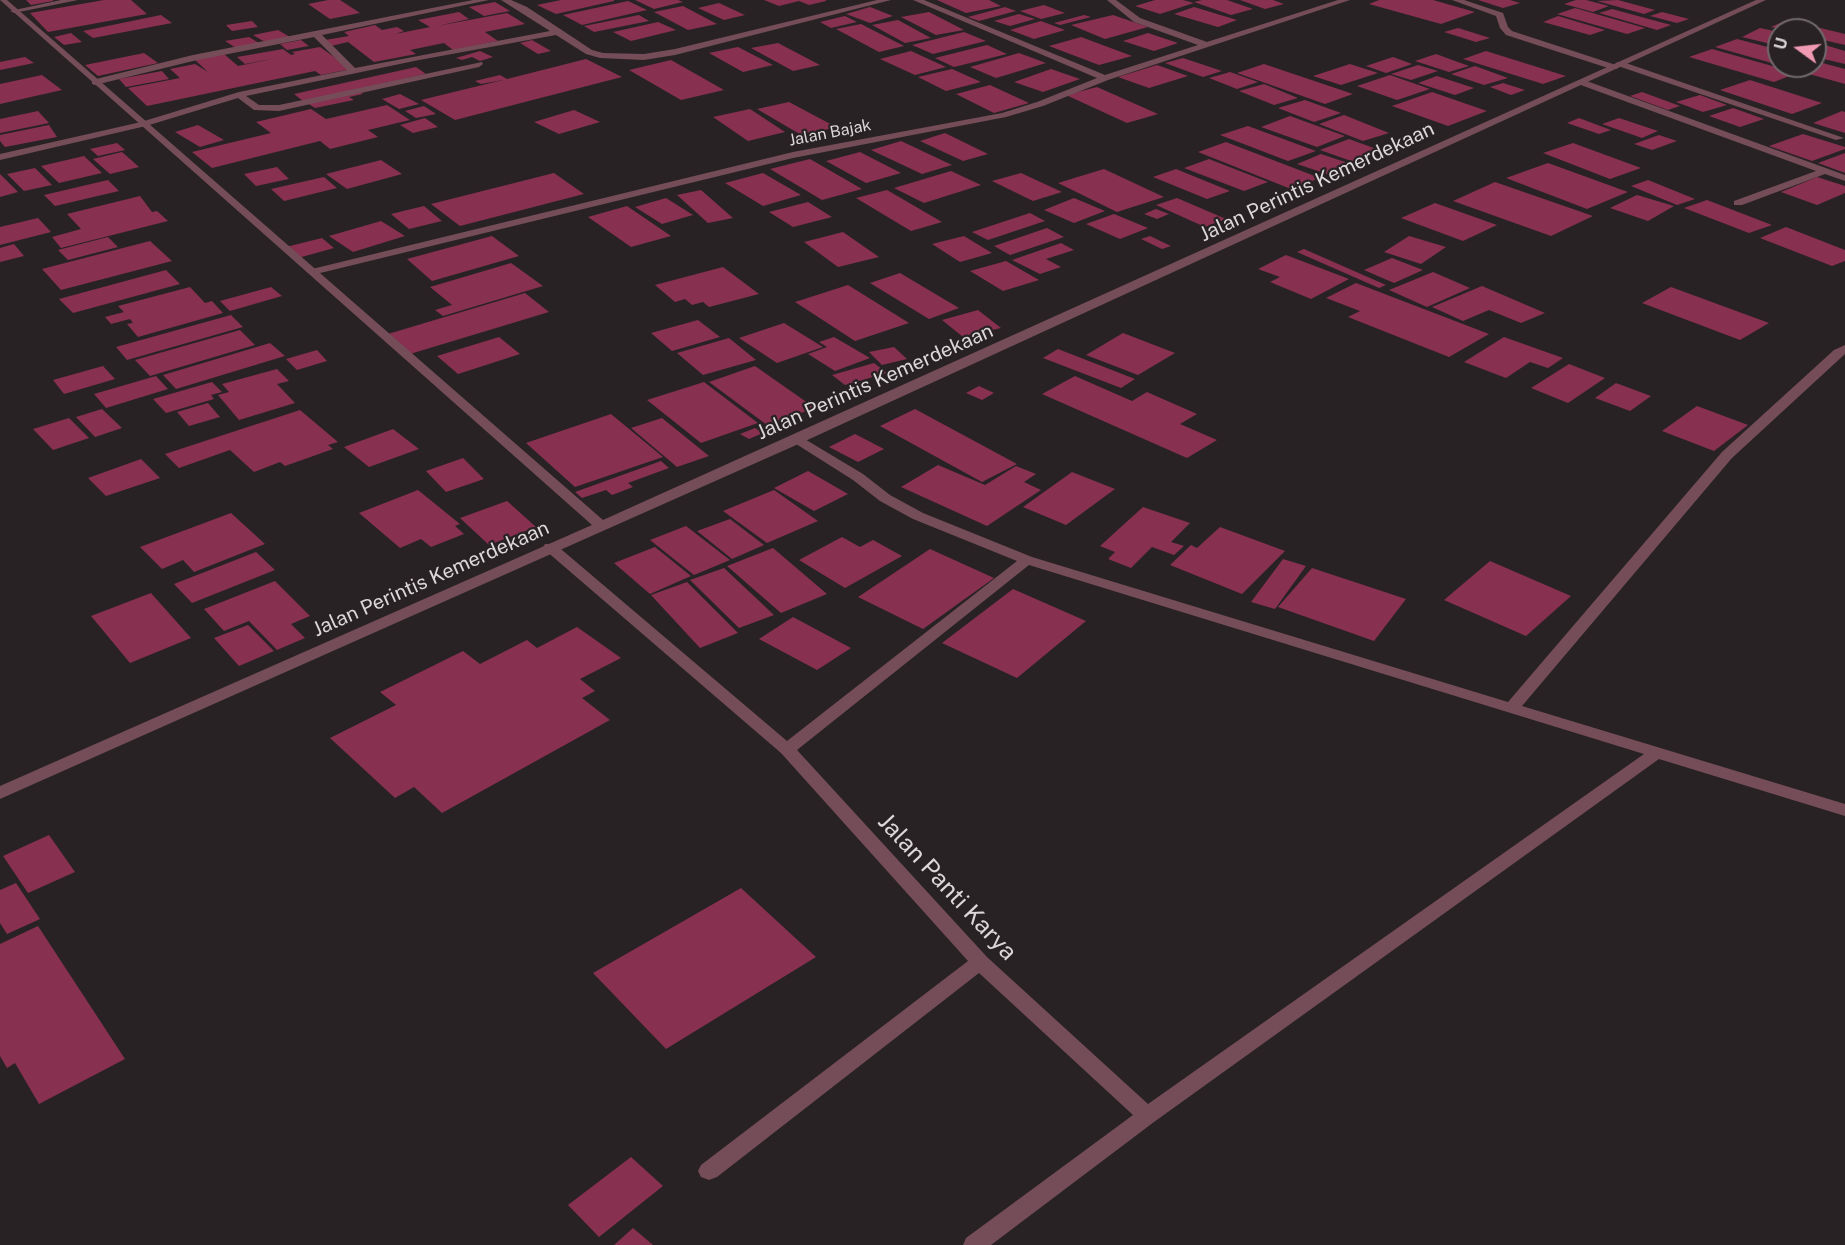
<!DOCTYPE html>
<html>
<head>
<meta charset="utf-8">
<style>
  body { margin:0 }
  #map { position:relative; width:1845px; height:1245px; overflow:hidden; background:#292224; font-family:"Public Sans",sans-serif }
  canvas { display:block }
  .north { position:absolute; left:1767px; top:18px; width:60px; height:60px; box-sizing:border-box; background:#292224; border:2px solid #716a6c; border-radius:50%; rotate:285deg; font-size:16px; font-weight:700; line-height:24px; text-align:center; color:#dcd7d8 }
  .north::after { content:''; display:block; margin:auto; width:21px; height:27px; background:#f19ab3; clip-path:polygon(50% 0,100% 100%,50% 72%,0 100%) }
</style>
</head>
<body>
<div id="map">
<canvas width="1845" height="1245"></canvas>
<div class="north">U</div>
</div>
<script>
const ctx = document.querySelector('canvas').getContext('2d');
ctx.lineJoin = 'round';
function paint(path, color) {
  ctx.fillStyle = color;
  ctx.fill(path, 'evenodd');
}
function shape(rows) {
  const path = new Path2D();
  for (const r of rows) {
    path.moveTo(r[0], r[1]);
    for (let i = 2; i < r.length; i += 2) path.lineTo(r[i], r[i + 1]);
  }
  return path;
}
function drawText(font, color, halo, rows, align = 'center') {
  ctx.font = font + ' "Public Sans",sans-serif';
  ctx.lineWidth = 4.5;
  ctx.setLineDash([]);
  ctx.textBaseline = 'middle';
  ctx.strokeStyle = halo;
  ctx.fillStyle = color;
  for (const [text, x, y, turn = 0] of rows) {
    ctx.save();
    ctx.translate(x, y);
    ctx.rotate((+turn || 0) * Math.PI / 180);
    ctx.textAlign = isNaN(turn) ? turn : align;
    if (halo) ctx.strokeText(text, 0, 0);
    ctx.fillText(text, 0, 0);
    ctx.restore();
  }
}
paint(shape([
  [26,0,53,0,53,1,31,5],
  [104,0,131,0,147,14,48,32,30,13],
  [328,0,340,0,360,13,330,19,308,4],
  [561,0,614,0,614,1,556,14,537,5],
  [635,0,678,0,683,2,654,9],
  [764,0,826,0,826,1,809,5,799,1,779,6],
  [937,0,989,0,1001,6,966,13],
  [1155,0,1183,0,1194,3,1160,14,1135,6],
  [1202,0,1227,0,1253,9,1231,15,1194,2],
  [1240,0,1273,0,1284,4,1265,9],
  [1379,0,1433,0,1475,12,1441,24,1369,4],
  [1478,0,1510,0,1520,3,1503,8],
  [1576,0,1586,0,1609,6,1593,12,1564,4],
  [1618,0,1655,10,1644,14,1597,1],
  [628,1,647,10,582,25,563,15],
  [495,2,510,11,484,16,469,7],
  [719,3,745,15,724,20,698,8],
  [1044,5,1065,13,1041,19,1020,11],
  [683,6,717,24,688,30,654,12],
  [870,7,893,16,870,23,846,14],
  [1005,7,1016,11,979,21,968,17],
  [1194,7,1237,20,1218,27,1174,14],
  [1575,8,1645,28,1627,34,1557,14],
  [1612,9,1671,25,1657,30,1599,13],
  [459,12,469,19,437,26,507,13,525,24,485,32,498,41,453,50,444,43,410,50,416,54,374,62,348,42,331,46,325,40,349,36,344,32,375,25,382,30,397,27,404,31,395,34,430,27,418,20],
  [929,12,964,30,936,35,901,17],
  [1662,12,1689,19,1677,23,1650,16],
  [1019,14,1035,19,1010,26,994,21],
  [161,15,172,23,93,38,83,31],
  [639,15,649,21,594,32,584,26],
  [1084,15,1091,17,1060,25,1054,23],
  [1113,15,1148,27,1105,39,1071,25],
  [845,16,857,22,831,28,820,22],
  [1558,16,1605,30,1590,35,1543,22],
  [898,20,931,38,905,43,872,25],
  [1787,20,1845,34,1845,45,1815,38,1815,30,1785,30,1771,27],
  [252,21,258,27,232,31,226,25],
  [1041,21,1065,30,1034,39,1010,30],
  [658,22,676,30,631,41,613,32],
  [861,24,904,46,879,52,836,29],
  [1458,28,1490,38,1476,42,1444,32],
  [1760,28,1779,32,1779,46,1742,37],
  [278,30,290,37,265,42,253,35],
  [964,32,986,41,933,54,912,45],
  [71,33,82,42,64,45,54,37],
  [1148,33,1178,43,1154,51,1123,41],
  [249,37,259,43,236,48,225,41],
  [1081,37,1132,56,1099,65,1049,46],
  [1737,39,1779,50,1779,65,1715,47],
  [301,40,309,46,287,50,280,44],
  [532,40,551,51,538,54,520,43],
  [1815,42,1845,51,1845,64,1815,57],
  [778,43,820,65,793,71,751,48],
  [987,45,1007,54,954,67,935,58],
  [320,47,351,69,321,75,315,71,147,106,128,88,180,78,170,69,195,64,208,72,195,60,224,54,238,66,272,59,245,64,237,57,283,49,291,55,295,54,292,52],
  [738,47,773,65,743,72,709,53],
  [1712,49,1797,73,1774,82,1689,57],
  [480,51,493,57,480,61,472,57,462,60,456,58],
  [911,51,946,67,915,75,880,59],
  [1486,51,1566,76,1543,84,1463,59],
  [144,53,158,63,98,76,85,65],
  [1019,53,1046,63,996,78,970,67],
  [1436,54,1469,66,1449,72,1415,61],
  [25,57,34,63,0,70,0,62],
  [1393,57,1412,64,1386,73,1366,66],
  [1183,58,1222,71,1203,77,1165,63],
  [586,59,622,77,455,120,421,100,503,80,481,84,475,81,500,75,507,79],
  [671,60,724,90,681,100,629,70],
  [1815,61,1845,69,1845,84,1784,67,1815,66],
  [1264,64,1353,94,1325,104,1237,73],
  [1350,64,1378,73,1341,85,1313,76],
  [1157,65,1188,76,1149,88,1118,77],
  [1418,65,1438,71,1411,80,1391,74],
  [1475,66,1508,78,1484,85,1451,74],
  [416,67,426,74,303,101,294,94],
  [952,69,981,82,946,91,918,77],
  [1051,69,1080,79,1043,92,1014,82],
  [162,71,169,79,126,87,119,79],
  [1230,72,1258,82,1237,89,1209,78],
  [42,75,62,90,0,104,0,84],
  [1390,75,1430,89,1397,100,1357,86],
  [1437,76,1474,88,1455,95,1418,83],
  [1750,80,1822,103,1792,114,1720,90],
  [1503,83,1525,90,1511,95,1490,87],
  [1264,84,1298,98,1274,105,1239,91],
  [990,85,1029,103,994,113,956,94],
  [1097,87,1158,114,1127,123,1066,95],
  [356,90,363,94,349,97,354,100,315,108,307,103],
  [1432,92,1487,111,1448,126,1392,106],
  [1642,92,1680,106,1668,110,1630,96],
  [400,94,419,104,399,109,382,99],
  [1700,95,1727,105,1703,112,1676,102],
  [1305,100,1341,113,1314,122,1278,108],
  [789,102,836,127,803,136,757,109],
  [387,105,410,120,368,130,378,137,330,149,320,141,212,168,192,152,271,133,256,122,311,109,326,119],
  [424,106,436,114,416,118,405,111],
  [1733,108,1764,119,1740,127,1709,116],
  [750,109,785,132,748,141,713,117],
  [574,110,600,122,559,134,534,122],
  [38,111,49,123,0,133,0,119],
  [1842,111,1845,112,1845,133,1813,123],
  [1344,115,1389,133,1363,141,1319,124],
  [1290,116,1345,136,1317,147,1261,127],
  [425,118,438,127,413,133,400,125],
  [1579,118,1611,130,1599,134,1567,123],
  [1619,118,1658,131,1642,138,1602,124],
  [49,125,57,137,5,147,0,141,0,135],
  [198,125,224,140,200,147,175,132],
  [1248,126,1316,151,1288,161,1220,135],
  [945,133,988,154,963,161,920,141],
  [1803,134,1845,147,1845,149,1812,161,1769,146],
  [1659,135,1677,141,1652,150,1634,144],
  [1349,139,1382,151,1354,162,1320,150],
  [901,141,952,165,922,174,871,150],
  [1226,142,1320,178,1291,189,1198,152],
  [117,143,125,150,98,156,90,149],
  [1573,143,1641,168,1610,179,1543,153],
  [122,152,139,167,110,174,93,159],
  [860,152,901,173,866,183,826,161],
  [1845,153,1845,173,1818,163],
  [1321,154,1351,164,1327,174,1297,164],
  [84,156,102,173,59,183,41,166],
  [810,159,862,189,822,200,770,169],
  [1209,159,1268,182,1244,191,1184,168],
  [381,160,402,174,347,189,326,174],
  [1548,163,1628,192,1587,209,1506,178],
  [277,167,289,179,256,186,244,174],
  [35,168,52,185,24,191,7,174],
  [1104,169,1164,197,1117,212,1058,183],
  [1176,169,1230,191,1207,199,1153,177],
  [951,171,981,185,924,203,894,188],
  [554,173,584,194,460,226,431,204],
  [763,173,801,195,763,206,725,183],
  [1021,173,1062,192,1033,201,992,181],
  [0,174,18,192,0,197],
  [324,177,337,188,284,201,271,189],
  [1817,177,1845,186,1845,193,1817,205,1781,192],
  [108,180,119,191,55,206,44,195],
  [1648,180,1695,199,1677,205,1631,186],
  [1495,182,1593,216,1551,236,1453,201],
  [701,190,733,218,708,223,677,195],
  [887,190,942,222,911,231,856,198],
  [1637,195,1674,206,1648,221,1610,208],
  [140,196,152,212,157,211,168,221,61,248,52,237,81,229,67,214],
  [666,198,693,215,662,224,635,207],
  [1074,198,1105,211,1074,223,1044,210],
  [1177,198,1226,219,1205,227,1156,205],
  [1707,200,1772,225,1749,233,1684,208],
  [808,202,832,217,793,227,769,212],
  [1435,203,1497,225,1463,241,1401,218],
  [424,206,442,221,409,229,391,214],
  [627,206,671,236,631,247,588,217],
  [1156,209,1169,214,1157,219,1144,214],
  [1030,213,1045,221,988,240,972,232],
  [1114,214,1148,228,1120,239,1086,224],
  [38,218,51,232,0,245,0,227],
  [381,221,405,236,353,252,329,236],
  [1786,227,1845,250,1845,261,1832,266,1760,238],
  [1047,228,1064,237,1010,255,994,246],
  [843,232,879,257,838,267,804,242],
  [492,236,519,256,432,281,407,259],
  [964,236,992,253,960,262,932,244],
  [1150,236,1171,246,1162,249,1141,239],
  [1409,236,1446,247,1421,264,1384,252],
  [108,237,118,247,68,260,58,250],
  [322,238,334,248,298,258,286,247],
  [150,241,172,261,61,290,42,269],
  [1061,243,1074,250,1046,259,1061,267,1040,274,1012,260],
  [14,244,24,256,0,262,0,248],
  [1304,249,1386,285,1379,288,1297,252],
  [1286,255,1349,279,1311,299,1270,282,1280,277,1258,269],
  [1392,258,1423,270,1394,283,1364,270],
  [1006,261,1039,280,1003,291,970,271],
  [511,263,543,286,443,316,435,310,452,305,430,287],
  [723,267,759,294,709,307,703,302,692,305,685,299,675,302,655,285],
  [166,270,180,284,73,313,59,299],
  [1433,272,1470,288,1427,307,1389,290],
  [900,273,959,308,929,319,870,283],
  [1356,283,1489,334,1449,357,1348,317,1360,311,1326,298],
  [848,285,909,323,855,341,795,302],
  [1482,286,1545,313,1521,323,1489,310,1463,321,1432,307],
  [190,287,205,303,212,301,223,313,138,337,127,324,133,323,130,319,111,324,105,317,124,312,118,306],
  [271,287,282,296,230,311,220,301],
  [1671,287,1769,323,1740,340,1642,303],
  [525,293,549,312,410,354,388,334],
  [978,310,1001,328,963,337,942,320],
  [231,315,243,327,127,360,116,347],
  [698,320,720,337,672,351,651,333],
  [784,323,823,347,777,363,739,338],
  [240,330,255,345,150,376,135,360],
  [1123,333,1175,353,1138,375,1086,355],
  [499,337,520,354,458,374,437,356],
  [834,337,870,358,835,371,808,354,827,347,819,342],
  [1504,337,1563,358,1548,368,1530,362,1506,378,1464,362],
  [729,338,756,360,703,375,677,353],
  [270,343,285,356,176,389,163,375],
  [894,347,907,359,882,365,869,352],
  [1058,349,1135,379,1121,388,1043,358],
  [317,350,327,361,297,370,286,359],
  [874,363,887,373,845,385,832,375],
  [1569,364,1605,378,1568,403,1531,388],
  [103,366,115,379,64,394,53,380],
  [755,366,815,408,767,425,709,382],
  [277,369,289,381,277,384,295,403,239,420,218,395,229,392,222,384],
  [156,376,168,389,106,408,94,394],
  [1075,376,1132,401,1147,392,1197,414,1180,424,1217,440,1187,458,1042,394],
  [212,382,222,392,211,395,214,399,166,413,153,399],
  [704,382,758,423,701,443,647,400],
  [1616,383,1651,396,1630,411,1595,398],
  [979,386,994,393,982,400,966,393],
  [208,403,220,417,189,426,177,412],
  [1697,406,1748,425,1714,451,1662,431],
  [102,409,122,428,95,437,76,417],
  [915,409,1017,464,982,482,880,426],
  [300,410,338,442,328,445,333,449,285,466,280,462,254,472,230,450,179,468,165,454],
  [611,414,663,457,575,487,526,443],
  [69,418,89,438,53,450,33,429],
  [662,418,709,456,677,467,631,428],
  [755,428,763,433,749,439,740,434],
  [393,429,419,449,369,467,344,447],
  [855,434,884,449,858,462,829,447],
  [463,458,484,479,446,492,426,471],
  [141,459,160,478,106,496,88,478],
  [661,461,669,468,628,483,633,487,612,495,606,490,582,498,575,492],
  [938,465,985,485,1016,466,1036,474,1024,482,1041,490,987,526,901,487],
  [808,471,848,494,814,511,774,488],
  [1072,472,1115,489,1066,525,1023,507],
  [418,490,460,524,455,526,464,534,431,547,421,539,400,548,359,513],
  [774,490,818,521,767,543,723,511],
  [507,501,536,527,489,545,460,518],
  [1143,507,1190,523,1171,542,1184,546,1174,555,1152,547,1131,568,1108,559,1115,552,1100,546],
  [231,513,265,544,194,572,183,560,162,569,140,547],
  [730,519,764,545,732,559,697,531],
  [686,526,730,560,694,575,650,540],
  [1220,527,1285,551,1242,594,1170,565,1191,545,1197,548],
  [842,537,860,547,873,540,902,556,845,588,799,560],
  [655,547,691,576,650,594,614,563],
  [773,548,827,594,781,613,727,566],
  [930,549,994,578,923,629,858,597],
  [256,552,275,570,192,603,174,584],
  [1283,559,1306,566,1275,609,1251,602],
  [1490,561,1571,596,1526,636,1444,600],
  [724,568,774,615,739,628,690,580],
  [1312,568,1406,599,1374,641,1278,607],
  [275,581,310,616,291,624,305,638,277,650,249,621,224,631,204,609],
  [687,582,738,633,700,648,651,595],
  [1013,589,1086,621,1017,678,942,643],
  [151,593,191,638,130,663,91,616],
  [793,617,851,648,817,670,759,639],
  [248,625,274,651,239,666,214,638],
  [577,627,621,658,580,679,595,691,582,698,610,720,442,813,414,787,395,798,330,738,396,705,380,692,463,651,480,664,527,640,537,648],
  [49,835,75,872,28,893,3,856],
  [16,883,40,919,7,934,0,923,0,890],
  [741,888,816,957,666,1049,593,973],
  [38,926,125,1059,39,1104,15,1063,7,1068,0,1056,0,944],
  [631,1157,663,1186,599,1237,568,1205],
  [633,1228,653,1245,614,1245]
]), '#873050');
paint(shape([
  [61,0,78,0,14,13,10,11,61,0],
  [473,0,489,0,322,35,355,68,550,31,501,0,511,0,527,7,592,50,603,53,644,54,675,49,877,0,891,0,675,55,644,60,600,58,586,54,556,35,419,60,246,96,259,105,279,105,482,62,483,64,479,67,279,111,254,110,238,98,146,126,0,160,0,154,141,122,239,92,347,70,314,37,193,61,95,85,92,84,92,80,193,55,473,0],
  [913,0,924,0,1105,75,1198,45,1134,22,1107,0,1116,0,1140,18,1207,42,1338,0,1350,0,1108,80,1043,106,1006,117,793,158,312,275,307,272,312,269,793,152,1002,113,1037,102,1097,78,913,0],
  [1452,0,1464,0,1503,13,1508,27,1512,31,1616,65,1617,62,1623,62,1844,138,1836,140,1618,66,1617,69,1611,69,1506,35,1500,28,1496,16,1452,0],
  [1578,80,1584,80,1845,175,1845,181,1825,174,1742,205,1734,205,1734,201,1816,171,1578,84,1578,80],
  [1845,345,1845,354,1732,458,1522,706,1845,804,1845,816,1659,759,1154,1122,991,1245,963,1245,966,1238,1133,1115,979,973,717,1177,709,1180,701,1177,698,1171,701,1165,968,961,781,753,545,550,543,547,545,544,555,544,787,741,1017,561,913,519,880,501,853,480,793,442,792,439,798,435,863,474,890,495,923,513,1032,557,1508,702,1722,452,1834,350,1845,345],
  [1029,565,1644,754,1148,1104,987,957,797,750,1029,565]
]), '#744d58');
paint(shape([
  [0,0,7,0,603,520,1756,0,1766,0,803,442,0,799,0,786,592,525,0,0]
]), '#744d58');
drawText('16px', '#dcd7d8', '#292224', [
  ["Jalan Bajak",830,133,-11]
]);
drawText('20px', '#dcd7d8', '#292224', [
  ["Jalan Perintis Kemerdekaan",1317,182,-25],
  ["Jalan Perintis Kemerdekaan",875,382,-24],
  ["Jalan Perintis Kemerdekaan",431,579,-24]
]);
drawText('24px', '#dcd7d8', '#292224', [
  ["Jalan Panti Karya",947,887,47]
]);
</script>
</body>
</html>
